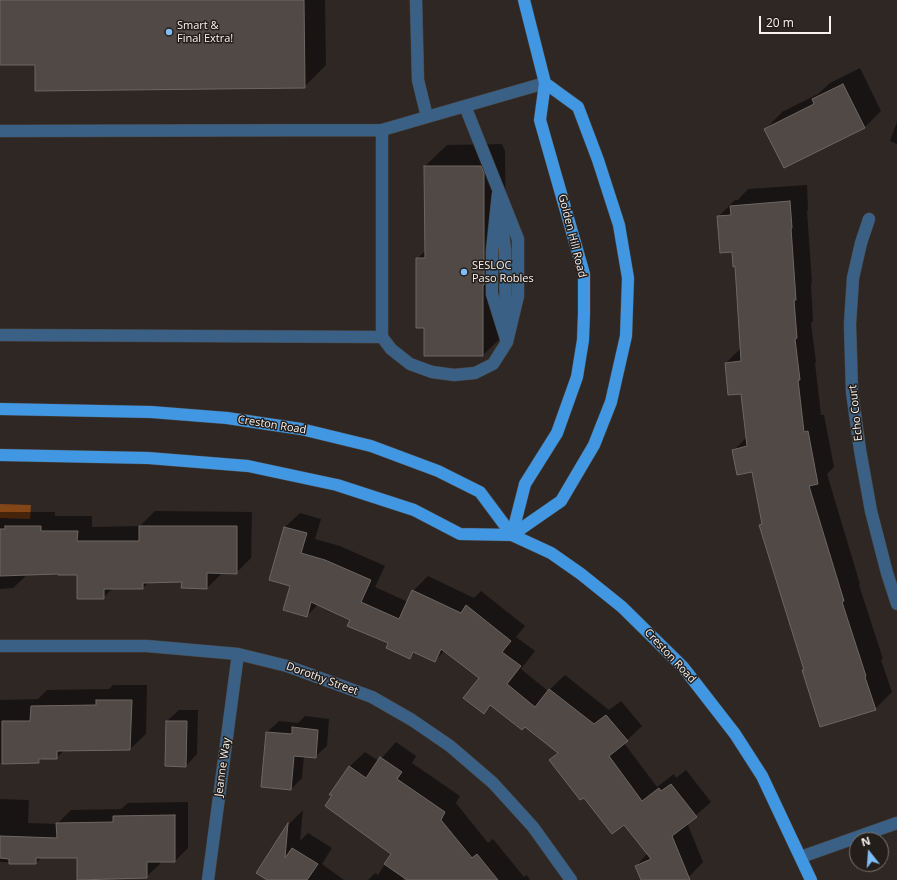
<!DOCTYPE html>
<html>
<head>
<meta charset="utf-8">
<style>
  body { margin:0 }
  #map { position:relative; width:897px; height:880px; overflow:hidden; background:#2e2724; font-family:"Open Sans",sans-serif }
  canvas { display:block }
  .north { position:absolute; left:849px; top:832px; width:40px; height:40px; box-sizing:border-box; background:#241e1a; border:1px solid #797370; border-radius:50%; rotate:343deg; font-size:11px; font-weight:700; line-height:16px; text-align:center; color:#f8f3f0 }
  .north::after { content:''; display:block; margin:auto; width:14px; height:18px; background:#7ebdf9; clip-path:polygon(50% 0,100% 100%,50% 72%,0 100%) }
  .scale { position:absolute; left:759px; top:16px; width:72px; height:18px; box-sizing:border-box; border:2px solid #f8f3f0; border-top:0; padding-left:5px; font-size:12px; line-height:14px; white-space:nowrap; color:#f8f3f0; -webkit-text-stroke:3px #241e1a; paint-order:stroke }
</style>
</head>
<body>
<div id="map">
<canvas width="897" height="880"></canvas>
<div class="north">N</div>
<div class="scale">20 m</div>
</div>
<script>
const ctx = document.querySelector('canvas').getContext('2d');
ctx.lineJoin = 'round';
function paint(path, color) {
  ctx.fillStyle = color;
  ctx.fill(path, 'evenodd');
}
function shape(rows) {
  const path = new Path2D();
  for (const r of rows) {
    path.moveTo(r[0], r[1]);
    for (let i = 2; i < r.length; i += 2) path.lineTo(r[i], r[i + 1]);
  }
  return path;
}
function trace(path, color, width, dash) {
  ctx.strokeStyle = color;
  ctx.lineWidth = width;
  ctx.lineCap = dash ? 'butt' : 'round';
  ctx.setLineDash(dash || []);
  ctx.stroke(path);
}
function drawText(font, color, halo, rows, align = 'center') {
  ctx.font = font + ' "Open Sans",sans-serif';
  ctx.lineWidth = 3;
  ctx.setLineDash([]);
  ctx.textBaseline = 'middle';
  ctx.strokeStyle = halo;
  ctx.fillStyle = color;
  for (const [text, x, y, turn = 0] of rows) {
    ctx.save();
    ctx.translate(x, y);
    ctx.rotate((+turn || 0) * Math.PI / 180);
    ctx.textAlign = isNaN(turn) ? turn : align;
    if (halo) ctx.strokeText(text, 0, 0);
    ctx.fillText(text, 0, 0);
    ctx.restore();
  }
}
paint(shape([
  [0,504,31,505,30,519,0,518]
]), '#844517');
paint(shape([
  [0,0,325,0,326,65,304,87,36,64,0,64],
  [860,68,881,111,864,128,766,129,782,112,818,94,830,83],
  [897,122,897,144,890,141],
  [502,144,505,151,506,262,505,334,483,355,425,327,417,259,426,250,425,166,447,145],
  [807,185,808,210,807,211,812,283,811,284,813,321,811,323,816,362,815,363,821,415,824,415,834,467,827,474,860,584,859,585,883,659,881,660,892,692,875,709,803,670,805,669,760,525,762,523,752,471,734,450,747,437,742,393,726,363,742,347,736,265,733,251,718,217,735,200,738,200,748,189],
  [155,511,252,512,251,558,236,573,222,573,207,588,183,581,149,582,143,588,113,588,103,598,78,574,59,573,28,574,13,588,0,589,0,512,55,512,55,516,92,516,92,527,140,526],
  [300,513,321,519,315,539,340,546,385,566,375,587,408,602,413,591,428,576,474,598,481,591,525,626,516,637,535,651,521,669,548,691,565,675,609,710,621,701,642,726,624,743,657,787,674,774,676,778,686,770,711,802,687,823,703,862,686,880,642,880,636,866,648,853,625,823,584,796,550,760,558,752,525,726,491,705,483,713,480,678,445,650,435,661,415,652,410,658,389,643,351,619,318,604,307,616,291,585,271,579,285,527],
  [113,685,147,685,146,734,130,749,65,750,56,758,43,758,39,762,0,763,0,700,38,699,47,690,109,689],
  [179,710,198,710,197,754,186,766,167,721],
  [305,716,329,719,327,746,315,757,304,756,302,778,291,789,267,732,279,721,298,723],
  [396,742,416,756,412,763,460,796,456,803,488,843,493,839,524,877,527,875,530,880,418,880,410,870,403,880,368,880,375,873,378,875,392,853,349,767,365,752,379,761],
  [0,799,29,800,28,823,57,824,71,810,121,809,128,803,188,802,188,848,175,861,160,861,160,864,146,877,108,877,105,880,78,880,78,856,42,857,36,863,0,862],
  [303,810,300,841,308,833,332,848,322,864,344,880,269,880,257,873,289,824]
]), '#0007');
const building = shape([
  [0,0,304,0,305,88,35,91,35,65,0,65,0,0],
  [843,84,865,128,784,168,764,129,814,104,812,99,843,84],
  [424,166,481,166,484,173,484,285,483,285,483,356,424,356,424,328,416,328,416,258,425,258,424,166],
  [790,201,792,228,791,228,796,300,794,300,797,338,795,339,800,380,798,380,804,432,808,431,818,484,809,486,844,601,842,602,866,676,865,677,876,710,820,727,802,670,804,670,759,525,762,524,752,472,737,475,732,450,747,446,741,394,728,395,725,363,741,361,735,266,733,267,732,252,720,253,717,216,731,215,730,206,790,201],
  [5,526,41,526,41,531,78,531,77,541,139,541,139,526,237,526,237,574,207,573,207,589,181,588,182,582,143,583,143,589,104,589,104,599,77,599,77,575,58,575,58,574,0,576,0,529,5,529,5,526],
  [284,527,307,533,301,553,325,560,371,580,361,602,399,619,412,590,461,613,466,605,511,641,502,652,521,666,507,684,535,707,549,689,594,724,606,715,628,741,609,756,642,801,659,788,661,791,671,784,697,817,672,836,690,880,641,880,635,866,651,859,624,825,612,834,584,798,580,800,549,760,558,753,525,727,522,730,490,705,484,714,463,698,479,678,441,649,435,662,413,652,410,659,386,648,388,643,347,626,350,620,311,602,307,617,283,610,290,586,269,580,284,527],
  [96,700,132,700,130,750,57,751,57,759,39,759,39,763,2,764,2,721,30,721,31,706,96,705,96,700],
  [166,721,187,721,186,767,165,766,166,721],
  [292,727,318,730,316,758,294,756,291,790,261,787,266,732,292,734,292,727],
  [380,757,402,772,397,779,445,812,441,820,472,858,477,854,498,880,407,880,384,864,391,854,325,806,332,795,329,795,349,766,366,778,380,757],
  [175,815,175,862,147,862,147,878,77,880,77,858,36,858,36,864,9,864,9,859,0,858,0,836,57,838,56,823,113,822,113,816,175,815],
  [288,823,285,858,292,848,318,864,307,880,267,880,256,873,288,823]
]);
paint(building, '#514945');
trace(building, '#6e6662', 1);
const minor = shape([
  [416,0,418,80,427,117],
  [0,131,382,130,545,83],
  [498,194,492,251,492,294,507,342],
  [501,215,505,250,506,327],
  [869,219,861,243,853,278,850,324,852,392,860,450,871,511,887,573,897,604],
  [0,335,382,337,382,130],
  [382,337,391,349,410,364,432,372,454,375,475,373,493,364,507,342,518,296,518,239,465,106],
  [0,646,147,646,238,654,287,666,372,697,412,720,450,746,493,783,533,827,571,880],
  [801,857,897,823],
  [208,880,238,654]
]);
const major = shape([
  [0,409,151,412,227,418,301,429,371,446,438,471,480,492,512,535],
  [0,455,148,458,248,466,337,485,414,510,460,534,512,535,551,553,581,574,622,607,683,667,735,734,762,776,811,880],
  [512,535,525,484,557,433,577,377,583,340,584,313,584,274,540,120,545,83,524,0],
  [512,535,561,501,594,445,611,402,626,336,628,278,619,225,598,160,578,107,545,83]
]);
trace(minor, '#4a4441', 13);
trace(major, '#4a4441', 13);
trace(minor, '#3a6185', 12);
trace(major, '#4197e2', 12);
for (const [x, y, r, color] of [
  [169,32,4,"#7ebdf9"],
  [464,272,4,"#7ebdf9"]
]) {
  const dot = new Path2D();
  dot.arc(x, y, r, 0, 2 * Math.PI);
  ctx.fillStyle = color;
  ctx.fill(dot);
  trace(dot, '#241e1a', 1.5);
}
drawText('11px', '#f8f3f0', '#241e1a', [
  ["Smart &",177,26],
  ["Final Extra!",177,39],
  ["SESLOC",472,266],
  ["Paso Robles",472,279]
], 'left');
drawText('11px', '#f8f3f0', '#241e1a', [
  ["Golden Hill Road",572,236,76],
  ["Echo Court",856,413,-96],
  ["Creston Road",272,425,9],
  ["Creston Road",670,656,47],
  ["Dorothy Street",322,679,20],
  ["Jeanne Way",223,767,-82]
]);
</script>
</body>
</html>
